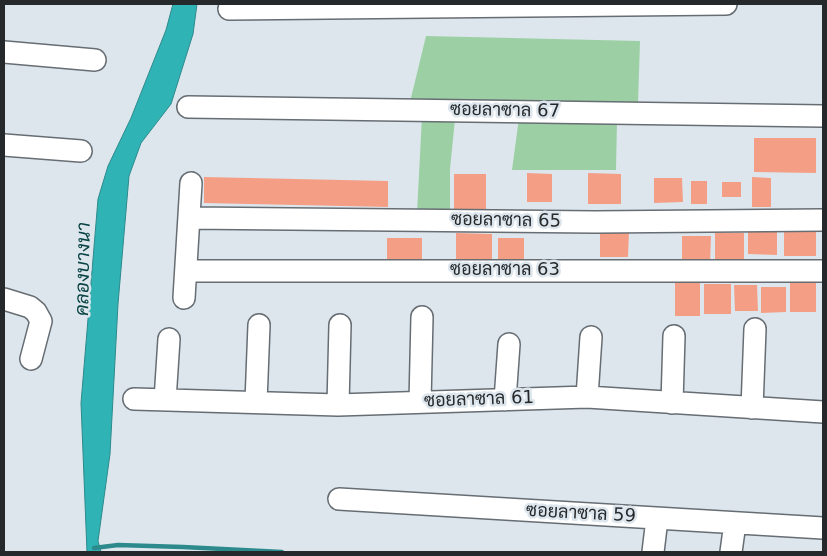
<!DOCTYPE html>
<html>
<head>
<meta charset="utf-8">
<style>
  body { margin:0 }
  #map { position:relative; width:827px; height:556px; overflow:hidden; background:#dde6ed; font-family:"DejaVu Sans",sans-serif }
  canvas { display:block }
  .frame { position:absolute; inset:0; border:5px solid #26292b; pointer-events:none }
</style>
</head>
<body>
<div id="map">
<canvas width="827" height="556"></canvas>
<div class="frame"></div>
</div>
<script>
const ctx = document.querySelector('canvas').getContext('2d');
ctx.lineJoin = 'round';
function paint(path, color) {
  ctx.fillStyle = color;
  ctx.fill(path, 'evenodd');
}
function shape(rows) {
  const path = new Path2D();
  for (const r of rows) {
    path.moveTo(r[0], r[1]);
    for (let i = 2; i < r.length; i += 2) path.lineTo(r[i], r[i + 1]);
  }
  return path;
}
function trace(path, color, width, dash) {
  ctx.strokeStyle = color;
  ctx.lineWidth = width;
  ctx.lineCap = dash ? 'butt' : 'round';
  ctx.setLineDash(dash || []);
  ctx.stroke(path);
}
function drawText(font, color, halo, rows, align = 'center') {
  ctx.font = font + ' "DejaVu Sans",Sarabun,sans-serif';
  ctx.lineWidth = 5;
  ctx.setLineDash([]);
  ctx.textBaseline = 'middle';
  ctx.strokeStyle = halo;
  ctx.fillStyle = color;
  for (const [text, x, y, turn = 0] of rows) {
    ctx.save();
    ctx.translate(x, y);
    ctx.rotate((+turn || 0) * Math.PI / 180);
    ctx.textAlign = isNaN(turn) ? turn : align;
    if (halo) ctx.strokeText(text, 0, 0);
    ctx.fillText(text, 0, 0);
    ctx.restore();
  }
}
paint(shape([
  [426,36,640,41,638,104,410,102],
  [422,116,455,119,450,169,450,214,417,213],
  [519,118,617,121,616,170,512,170]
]), '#9cd0a4');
const water = shape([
  [173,4,197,4,193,34,171,104,141,143,129,176,118,304,110,454,98,541,101,552,87,552,81,403,98,199,108,166,131,118,166,30,173,4]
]);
paint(water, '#2fb3b5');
trace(water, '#2c8a8c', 1);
trace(shape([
  [94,548,118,545,183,547,282,552]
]), '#2c8a8c', 4.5);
paint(shape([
  [754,138,816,138,816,173,754,172],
  [527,173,552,174,552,202,527,202],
  [588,173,621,174,621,204,588,204],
  [454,174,486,174,486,216,454,216],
  [204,177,388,181,388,207,204,203],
  [752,177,771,178,771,207,752,207],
  [654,178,682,178,683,202,654,203],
  [691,181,707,181,707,204,691,204],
  [722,182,741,182,741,197,722,197],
  [748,227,777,227,777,255,748,254],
  [784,227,816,227,816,256,784,256],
  [600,231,629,231,628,257,600,257],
  [456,233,492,234,492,262,456,261],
  [715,233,744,233,744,262,715,262],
  [682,236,711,236,710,264,682,264],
  [387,238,422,238,422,263,387,263],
  [498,238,524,238,524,261,498,261],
  [790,279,816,279,816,312,790,312],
  [675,280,700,280,700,316,675,316],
  [704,284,731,284,731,314,704,314],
  [734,285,757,285,758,311,735,311],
  [761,287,786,287,786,312,761,313]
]), '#f49f85');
const minor = shape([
  [229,9,726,4],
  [4,52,95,60],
  [188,107,823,116],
  [4,145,81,151],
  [189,218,595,222,823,220],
  [186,271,823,271],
  [184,298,191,183],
  [4,299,30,307,36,312,41,321,31,359],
  [587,397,591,337],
  [134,399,338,405,587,397,823,412],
  [165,400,169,339],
  [505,400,509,344],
  [256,402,259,325],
  [420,402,422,317],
  [672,403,674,336],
  [338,405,340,325],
  [752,408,755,329],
  [339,499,823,528],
  [653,552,657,519],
  [731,552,735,523]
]);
trace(minor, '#666d73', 24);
trace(minor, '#fff', 21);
drawText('18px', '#26292b', '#dde6ed', [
  ["ซอยลาซาล 67",505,111,1],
  ["ซอยลาซาล 65",506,221,1],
  ["ซอยลาซาล 63",505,270],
  ["ซอยลาซาล 61",479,400,-2],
  ["ซอยลาซาล 59",581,514,3]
]);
drawText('italic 19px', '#094344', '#dde6ed', [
  ["คลองบางนา",84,269,-89]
]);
</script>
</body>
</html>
